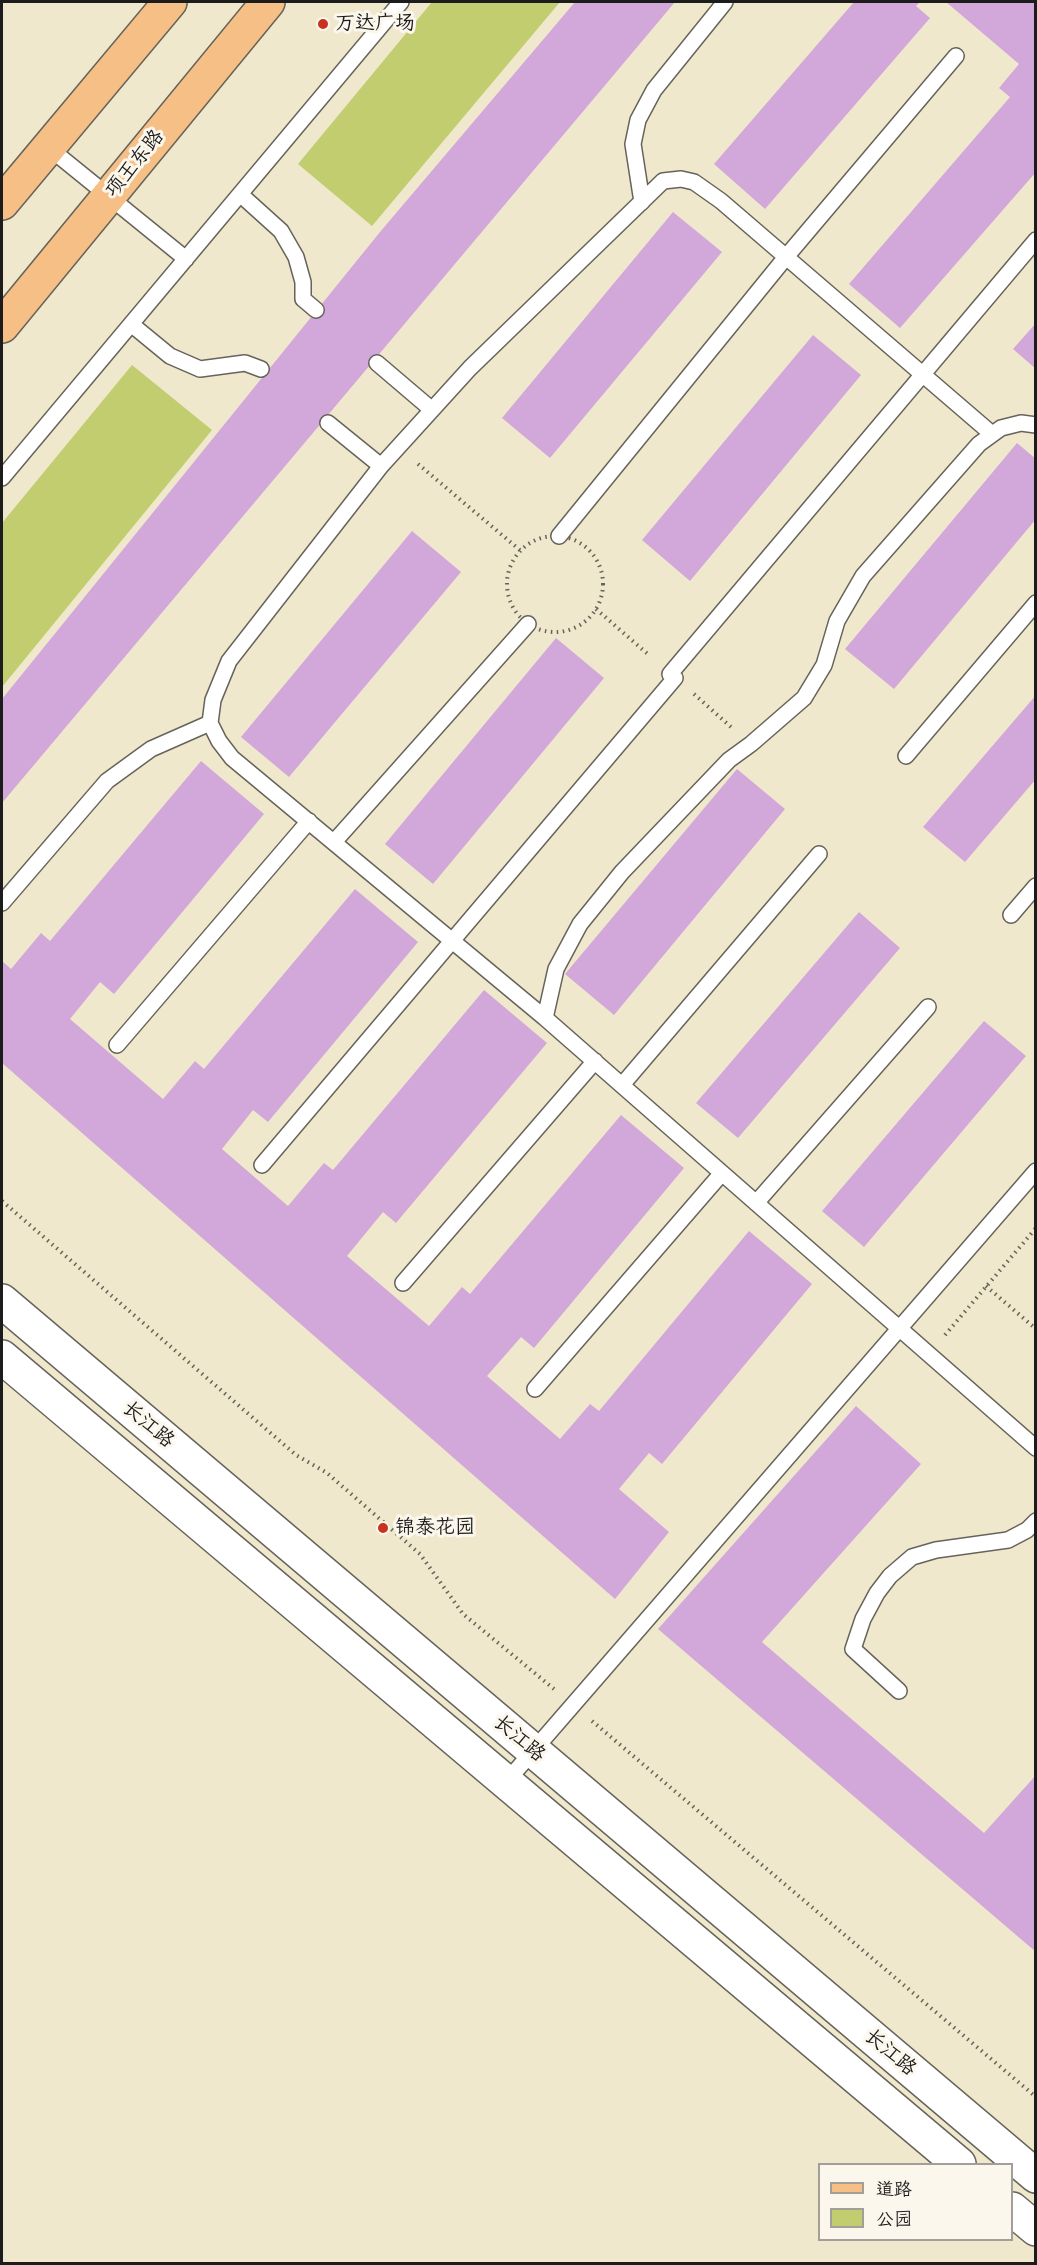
<!DOCTYPE html>
<html>
<head>
<meta charset="utf-8">
<style>
  body { margin:0 }
  #map { position:relative; width:1037px; height:2265px; overflow:hidden; background:#f0e8cd; font-family:Itim,"LXGW WenKai TC",sans-serif }
  canvas { display:block }
  .frame { position:absolute; inset:0; border:3px solid #1c1c1c; pointer-events:none }
  .legend { position:absolute; left:818px; top:2163px; width:195px; height:78px; box-sizing:border-box; background:#fbf7ec; border:2px solid #a29f99; margin:0; padding:8px 10px; list-style:none; font-size:18px; color:#1c1c1c }
  .legend li { display:flex; align-items:center; gap:12px; height:30px }
  .legend b { width:30px; border:2px solid #a29f99 }
</style>
</head>
<body>
<div id="map">
<canvas width="1037" height="2265"></canvas>
<div class="frame"></div>
<ul class="legend">
<li><b style="height:8px;background:#f5bf86"></b>道路</li>
<li><b style="height:16px;background:#c1cd6f"></b>公园</li>
</ul>
</div>
<script>
const ctx = document.querySelector('canvas').getContext('2d');
ctx.lineJoin = 'round';
function paint(path, color) {
  ctx.fillStyle = color;
  ctx.fill(path, 'evenodd');
}
function shape(rows) {
  const path = new Path2D();
  for (const r of rows) {
    if (r.length === 3) {
      path.moveTo(r[0] + r[2], r[1]);
      path.arc(r[0], r[1], r[2], 0, 2 * Math.PI);
      continue;
    }
    path.moveTo(r[0], r[1]);
    for (let i = 2; i < r.length; i += 2) path.lineTo(r[i], r[i + 1]);
  }
  return path;
}
function trace(path, color, width, dash) {
  ctx.strokeStyle = color;
  ctx.lineWidth = width;
  ctx.lineCap = dash ? 'butt' : 'round';
  ctx.setLineDash(dash || []);
  ctx.stroke(path);
}
function drawText(font, color, halo, rows, align = 'center') {
  ctx.font = font + ' Itim,"LXGW WenKai TC",sans-serif';
  ctx.lineWidth = 6;
  ctx.setLineDash([]);
  ctx.textBaseline = 'middle';
  ctx.strokeStyle = halo;
  ctx.fillStyle = color;
  for (const [text, x, y, turn = 0] of rows) {
    ctx.save();
    ctx.translate(x, y);
    ctx.rotate((+turn || 0) * Math.PI / 180);
    ctx.textAlign = isNaN(turn) ? turn : align;
    if (halo) ctx.strokeText(text, 0, 0);
    ctx.fillText(text, 0, 0);
    ctx.restore();
  }
}
paint(shape([
  [432,2,560,2,372,226,298,164],
  [132,365,212,430,2,687,2,523]
]), '#c1cd6f');
paint(shape([
  [575,2,675,2,2,803,2,699,380,232],
  [854,2,920,2,916,6,930,18,765,209,714,164],
  [946,2,1036,2,1036,172,900,328,849,284,1010,97,999,88,1019,64],
  [673,212,722,252,550,458,502,418],
  [1036,323,1036,369,1013,349],
  [813,335,861,375,690,581,642,540],
  [1017,443,1036,459,1036,519,894,689,845,649],
  [412,531,461,572,289,777,241,737],
  [556,638,604,678,433,884,385,844],
  [1036,695,1036,779,965,862,923,827],
  [201,761,264,814,114,994,100,982,70,1019,163,1099,195,1061,204,1069,355,889,418,942,268,1122,253,1110,222,1149,288,1206,324,1163,333,1170,484,990,547,1043,396,1223,383,1212,347,1256,429,1326,462,1287,470,1294,621,1115,684,1168,534,1348,521,1337,487,1376,560,1439,590,1404,599,1411,749,1231,812,1284,662,1464,649,1453,619,1489,669,1532,615,1599,2,1063,2,961,11,969,41,933,50,941],
  [737,769,785,809,614,1015,565,974],
  [859,912,900,948,738,1138,696,1103],
  [984,1021,1026,1056,864,1247,822,1211],
  [856,1406,921,1464,762,1642,984,1833,1036,1775,1036,1952,658,1629]
]), '#d1a8d9');
const service = shape([
  [48,147,186,259],
  [240,194,281,231,296,257,303,282,303,299,316,310],
  [642,202,633,144,638,120,654,90,725,2],
  [131,324,170,356,200,369,245,363,261,369],
  [377,363,431,409],
  [328,423,381,466],
  [992,434,721,201,694,182,681,179,663,181,470,368,381,466,229,661,213,700,210,723,219,741,232,758,545,1018,1036,1448],
  [2,478,401,2],
  [559,536,786,257,956,56],
  [670,674,1036,240],
  [906,756,1036,603],
  [334,842,528,624],
  [2,903,107,781,151,749,210,723],
  [1011,915,1036,886],
  [545,1018,556,969,580,924,622,872,729,760,751,744,804,698,824,665,837,621,863,576,979,444,1001,428,1021,423,1036,425],
  [117,1045,309,821],
  [622,1085,819,854],
  [262,1165,675,678],
  [756,1203,928,1007],
  [403,1283,595,1061],
  [535,1389,722,1173],
  [899,1691,853,1649,863,1619,877,1593,890,1576,912,1557,936,1550,1008,1540,1027,1530,1036,1521],
  [507,1781,1036,1171]
]);
const tertiary = shape([
  [2,1301,1036,2176],
  [2,1357,959,2164],
  [1012,2209,1036,2229]
]);
const primary = shape([
  [2,203,170,2],
  [2,326,268,2]
]);
trace(service, '#66635a', 18);
trace(tertiary, '#66635a', 36);
trace(primary, '#66635a', 36);
trace(shape([
  [418,464,521,551],
  [555,584,48],
  [596,609,650,656],
  [694,694,731,727],
  [2,1201,296,1455,327,1473,420,1554,463,1614,554,1689],
  [986,1286,1036,1329],
  [945,1335,1036,1228],
  [592,1721,1036,2097]
]), '#66635a', 4, [1.5, 4.5]);
trace(service, '#fff', 15);
trace(tertiary, '#fff', 33);
trace(primary, '#f5bf86', 33);
for (const [x, y, r, color] of [
  [323,24,6,"#c8321e"],
  [383,1528,6,"#c8321e"]
]) {
  const dot = new Path2D();
  dot.arc(x, y, r, 0, 2 * Math.PI);
  ctx.fillStyle = color;
  ctx.fill(dot);
  trace(dot, '#fbf7ec', 2);
}
drawText('20px', '#1c1c1c', '#fbf7ec', [
  ["万达广场",335,24],
  ["锦泰花园",395,1528]
], 'left');
drawText('20px', '#1c1c1c', '#fbf7ec', [
  ["项王东路",135,164,-51],
  ["长江路",148,1425,40],
  ["长江路",519,1739,40],
  ["长江路",890,2053,40]
]);
</script>
</body>
</html>
